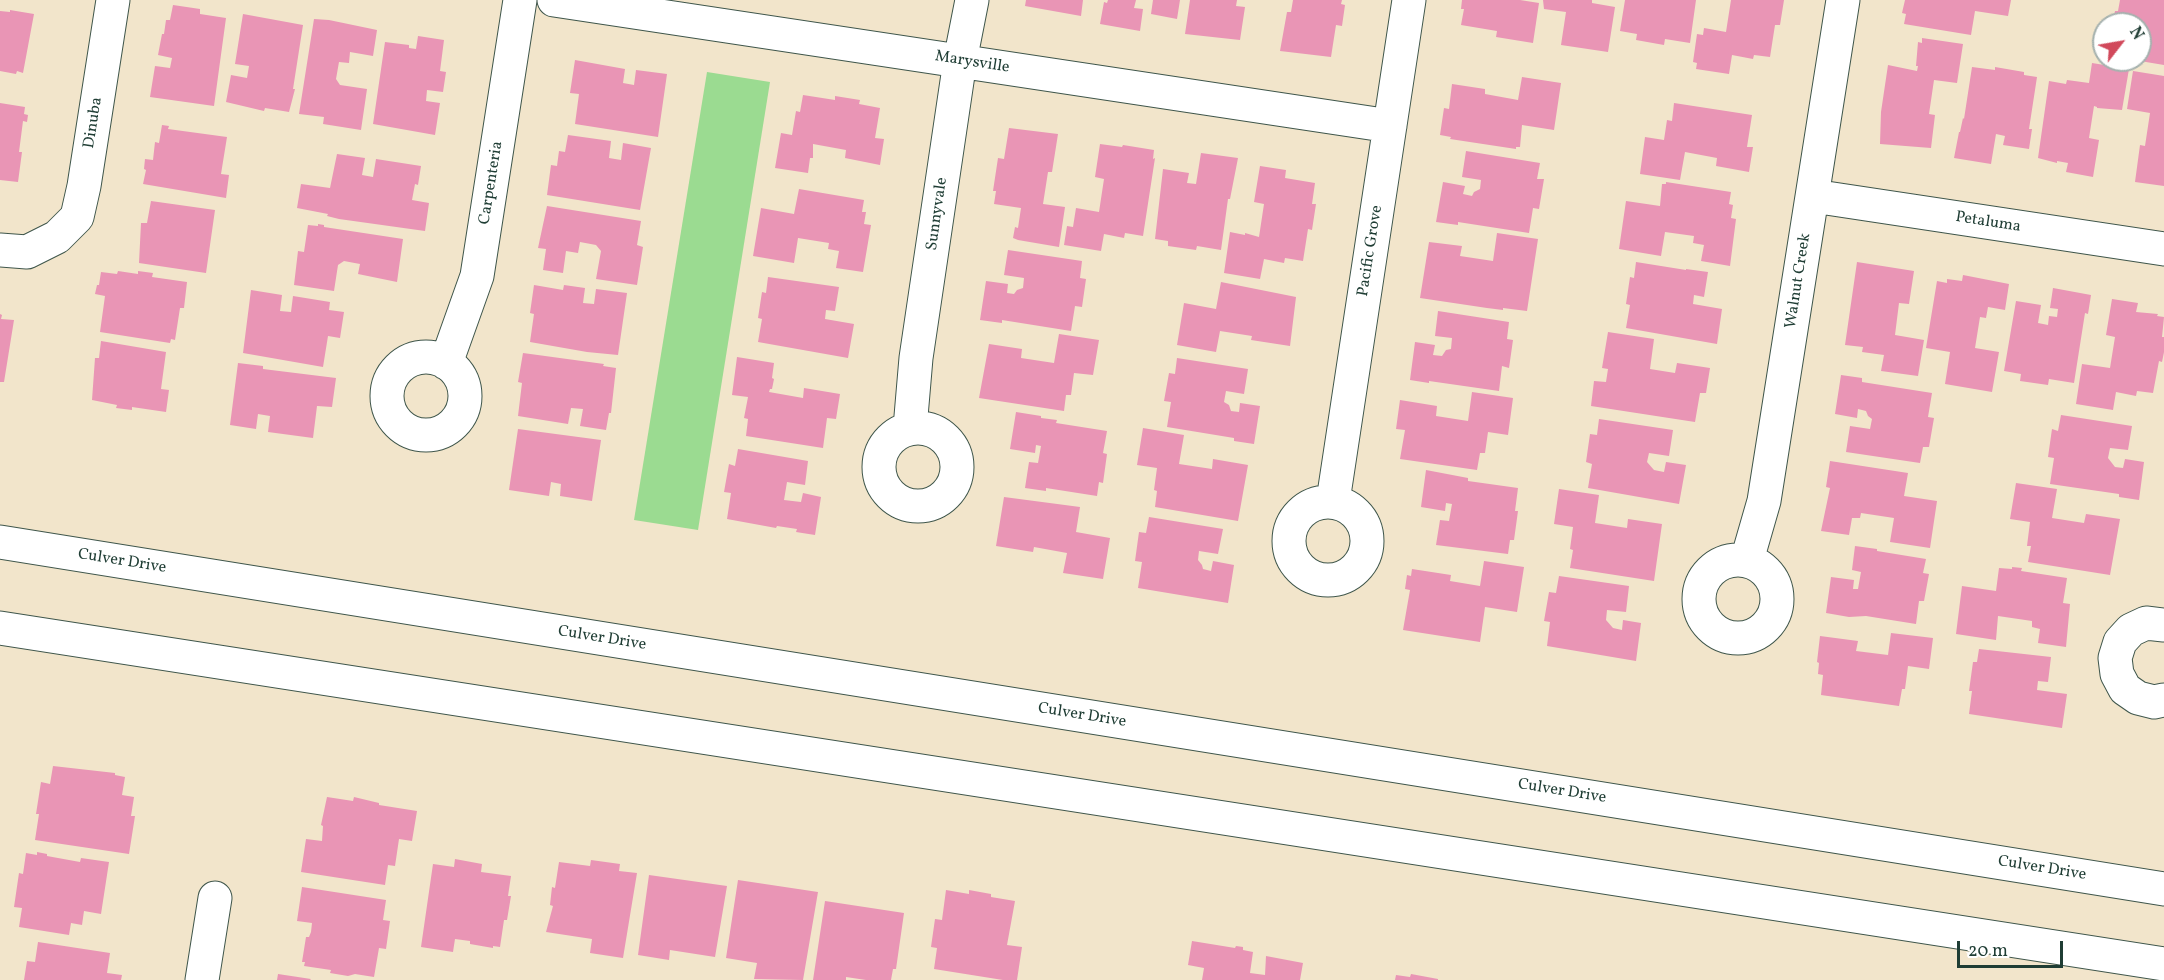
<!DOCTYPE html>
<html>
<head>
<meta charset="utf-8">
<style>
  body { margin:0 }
  #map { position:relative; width:2164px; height:980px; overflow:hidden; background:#f2e5cb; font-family:Vollkorn,serif }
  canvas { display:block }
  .north { position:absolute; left:2092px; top:12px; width:60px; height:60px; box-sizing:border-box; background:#fff; border:2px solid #a5b1ae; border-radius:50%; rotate:59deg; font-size:16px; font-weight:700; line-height:24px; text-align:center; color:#1f3d34 }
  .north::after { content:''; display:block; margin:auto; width:21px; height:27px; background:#d1495b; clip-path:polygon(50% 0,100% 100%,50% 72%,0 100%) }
  .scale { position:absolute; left:1957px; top:941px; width:106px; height:27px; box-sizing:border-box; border:3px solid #1f3d34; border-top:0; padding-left:8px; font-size:18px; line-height:21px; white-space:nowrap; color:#1f3d34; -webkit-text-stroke:4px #fff; paint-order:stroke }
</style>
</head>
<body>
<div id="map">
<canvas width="2164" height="980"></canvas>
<div class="north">N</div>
<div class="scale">20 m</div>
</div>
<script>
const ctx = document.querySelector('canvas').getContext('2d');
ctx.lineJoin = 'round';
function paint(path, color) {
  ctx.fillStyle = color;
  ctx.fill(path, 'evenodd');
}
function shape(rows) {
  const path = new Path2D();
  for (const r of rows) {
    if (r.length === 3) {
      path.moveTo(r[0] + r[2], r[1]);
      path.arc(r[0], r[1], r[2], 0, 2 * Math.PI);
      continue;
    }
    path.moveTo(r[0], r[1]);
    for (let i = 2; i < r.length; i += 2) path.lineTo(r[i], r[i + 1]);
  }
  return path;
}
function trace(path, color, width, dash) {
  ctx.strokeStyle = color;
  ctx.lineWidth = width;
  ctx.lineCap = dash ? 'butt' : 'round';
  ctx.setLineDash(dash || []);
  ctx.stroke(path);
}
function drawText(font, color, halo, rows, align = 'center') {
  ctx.font = font + ' Vollkorn,serif';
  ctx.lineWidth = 6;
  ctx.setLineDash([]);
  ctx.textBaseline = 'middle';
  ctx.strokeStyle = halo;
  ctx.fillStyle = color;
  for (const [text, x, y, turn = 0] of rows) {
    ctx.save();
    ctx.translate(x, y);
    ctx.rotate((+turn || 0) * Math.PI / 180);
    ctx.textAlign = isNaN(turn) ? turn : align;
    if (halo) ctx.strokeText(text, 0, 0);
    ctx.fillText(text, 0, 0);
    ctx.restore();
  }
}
paint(shape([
  [707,72,770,82,698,530,634,520]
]), '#9bdb91');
paint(shape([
  [1026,0,1083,0,1081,16,1025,6],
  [1108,0,1136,0,1134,8,1143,9,1140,31,1100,24,1104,2,1107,3],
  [1153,0,1180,0,1177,19,1151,14],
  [1190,0,1237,0,1236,6,1245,7,1240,40,1185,34],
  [1293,0,1342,0,1341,4,1345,5,1342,26,1336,25,1331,57,1280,51,1287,12,1291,12],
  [1462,0,1520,0,1539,3,1533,43,1496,37,1497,31,1461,25,1464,9,1461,9],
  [1543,0,1592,0,1592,3,1615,7,1608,52,1561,45,1566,12,1544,9],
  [1625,0,1696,0,1690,43,1665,39,1664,45,1636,40,1637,34,1620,31],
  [1731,0,1784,0,1780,25,1775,25,1770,57,1754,55,1753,59,1732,55,1729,74,1696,69,1697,63,1693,62,1697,34,1703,35,1704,28,1726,32],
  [1905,0,2011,0,2008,16,1975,11,1971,35,1904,24,1906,14,1902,13],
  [2120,0,2164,0,2164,65,2140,61,2140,24,2113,24,2115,11,2118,11],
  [173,5,200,9,200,14,226,18,214,106,150,97,155,66,170,68,172,58,158,55,162,34,164,34,166,20,170,20],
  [10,10,34,14,23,73,17,71,16,74,0,71,0,11,10,12],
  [243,14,303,25,293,89,295,89,289,112,265,108,264,111,226,102,231,75,247,78,249,66,235,64],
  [314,19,329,20,377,30,373,56,350,52,349,63,339,62,336,79,340,85,367,89,361,130,323,124,324,117,299,114],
  [418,36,444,40,440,71,446,72,443,92,427,90,426,101,440,103,435,135,373,124,385,42,409,45,409,48,416,49],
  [1922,38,1963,44,1957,83,1934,80,1929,114,1935,115,1931,148,1880,144,1881,112,1888,65,1917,71,1918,66,1916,66,1918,42,1922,43],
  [575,60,625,69,623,83,634,85,636,70,667,74,658,137,575,124,579,94,570,93],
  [2092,63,2129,69,2122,110,2097,108,2097,107,2094,106,2089,138,2099,140,2093,177,2066,172,2068,163,2057,161,2057,163,2038,158,2049,81,2066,84,2067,80,2089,83],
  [1972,67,1995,70,1995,67,2024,72,2024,75,2037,77,2029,129,2032,129,2029,149,2003,145,2005,136,1996,134,1991,164,1954,158,1959,132,1960,132,1963,118,1964,119],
  [2133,71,2164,76,2164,186,2135,182,2140,145,2145,146,2150,113,2127,109],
  [1522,77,1561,83,1554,130,1522,125,1520,147,1516,147,1516,149,1450,139,1451,137,1440,135,1444,108,1449,109,1452,84,1485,89,1485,94,1518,100],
  [803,95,835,100,835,96,860,100,859,104,880,108,875,138,884,139,880,165,845,158,846,150,813,144,813,158,810,158,808,173,775,168,781,133,792,135,796,111,800,112],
  [0,103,25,107,24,114,28,115,27,122,23,121,19,152,22,152,18,182,0,180],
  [1674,103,1752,115,1747,147,1753,147,1749,172,1716,166,1717,158,1685,152,1680,180,1640,174,1645,137,1664,140,1667,120,1672,121],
  [162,125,169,126,168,129,227,137,221,174,229,175,226,198,143,184,146,170,144,169,145,159,153,160,155,142,159,143],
  [1009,128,1058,134,1052,172,1048,172,1043,204,1065,207,1059,247,1018,240,1013,238,1015,227,1018,228,1021,208,994,204,996,191,993,191,998,158,1004,159],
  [568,135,611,141,609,158,621,160,623,143,651,148,640,210,547,195,551,165,557,166,559,151,565,152],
  [1100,144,1122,147,1123,145,1154,150,1153,159,1155,158,1143,236,1125,233,1124,238,1104,234,1101,251,1064,245,1067,226,1073,227,1076,208,1099,212,1104,179,1095,177],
  [1466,151,1540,163,1537,179,1544,179,1539,209,1533,208,1529,233,1458,222,1458,225,1436,222,1443,182,1465,186,1463,194,1472,196,1474,192,1480,189,1481,180,1462,177],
  [1201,153,1238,158,1230,199,1228,199,1221,250,1197,246,1196,250,1168,246,1168,241,1155,239,1163,169,1189,173,1187,183,1196,184],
  [337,154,365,158,362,175,373,177,376,159,421,166,418,185,415,184,412,200,429,203,425,231,339,219,327,216,328,214,297,208,301,184,330,188],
  [1260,166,1286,170,1285,178,1315,183,1312,204,1316,204,1312,230,1308,229,1303,261,1285,258,1284,263,1264,259,1260,279,1224,273,1230,232,1245,235,1245,233,1259,237,1264,204,1254,202],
  [1666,182,1731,192,1729,204,1733,205,1731,218,1736,219,1730,266,1701,261,1704,245,1693,243,1694,236,1665,232,1661,256,1619,249,1626,201,1660,206,1662,184,1666,184],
  [799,189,864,200,862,212,866,212,864,224,871,225,863,272,836,268,839,251,828,249,829,243,798,238,794,263,753,256,761,208,794,214],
  [151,201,215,210,206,273,139,263,141,223,147,223],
  [547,206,641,221,637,245,643,247,637,285,596,279,601,251,596,245,580,242,578,253,566,251,563,273,543,270,546,249,538,248],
  [318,224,324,225,324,227,403,239,397,282,358,274,360,264,344,261,338,265,334,291,294,285,298,251,304,252,308,225,318,226],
  [1497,233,1538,239,1527,311,1503,308,1503,310,1487,308,1420,298,1429,242,1462,246,1460,256,1493,261],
  [1008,250,1082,261,1080,278,1086,279,1082,307,1075,306,1071,331,1002,320,1002,323,980,320,986,281,1008,284,1007,293,1014,294,1017,290,1023,288,1024,278,1004,275],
  [1636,262,1686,270,1686,269,1708,272,1704,297,1694,295,1693,304,1722,309,1717,344,1626,328,1630,305,1626,304,1630,277,1634,278],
  [1857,262,1914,271,1909,304,1899,303,1895,335,1924,340,1918,376,1881,371,1884,355,1862,352,1863,347,1845,345],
  [118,271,138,274,138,271,153,273,152,277,187,282,184,308,180,308,175,340,171,339,170,343,100,332,105,296,95,294,97,285,99,285,101,272,117,274],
  [1963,275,2009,284,2005,310,1988,307,1986,318,1980,317,1975,348,1999,352,1992,392,1945,384,1950,352,1926,348,1937,281,1947,283,1947,279,1962,281],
  [768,277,839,287,835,311,826,310,825,319,854,324,848,358,758,342,762,319,758,318,762,292,766,293],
  [1221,282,1296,297,1290,346,1251,340,1252,336,1220,331,1216,352,1177,345,1184,303,1216,309],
  [534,285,563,290,564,285,585,288,583,303,594,304,596,289,627,293,618,355,587,352,530,342,534,314,530,313],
  [2053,288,2091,295,2088,314,2085,313,2074,383,2049,379,2048,385,2020,381,2021,374,2004,371,2016,301,2041,305,2038,323,2048,325,2049,316,2057,317,2058,309,2050,308],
  [251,290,282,295,280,311,291,312,293,296,330,302,329,310,344,312,340,338,328,336,323,367,243,353],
  [2112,299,2138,303,2136,312,2158,314,2157,316,2164,317,2162,337,2164,337,2164,352,2162,362,2159,361,2153,393,2137,391,2136,396,2116,392,2113,410,2076,404,2082,364,2110,368,2115,337,2106,335],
  [1438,311,1509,322,1507,339,1513,340,1509,368,1502,366,1499,391,1429,381,1429,383,1410,380,1415,342,1435,345,1433,355,1442,356,1446,350,1451,349,1452,338,1435,336],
  [0,314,2,315,1,319,14,320,4,382,0,382],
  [1608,332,1654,339,1650,369,1675,373,1677,363,1710,368,1706,393,1700,393,1695,422,1591,406,1594,381,1606,382,1608,369,1602,368],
  [1059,334,1099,340,1093,375,1074,373,1071,395,1066,395,1064,411,979,398,989,344,1022,349,1021,358,1054,363],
  [101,341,166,352,161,389,169,390,166,412,132,407,132,410,116,408,117,405,92,400,95,358,99,358],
  [523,353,604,364,603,366,616,368,611,413,609,413,606,430,580,426,583,409,571,408,568,424,518,416,522,383,518,382],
  [737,357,774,363,772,378,774,379,772,389,770,389,769,392,803,398,804,388,840,394,836,419,827,418,823,448,746,436,748,419,744,418,748,397,732,395],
  [1177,358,1248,369,1244,394,1226,391,1224,402,1229,405,1231,411,1239,412,1240,403,1260,406,1254,444,1234,441,1234,438,1167,427,1171,402,1164,401,1169,373,1175,374],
  [238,363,263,366,263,369,336,378,332,407,317,406,313,438,268,432,270,416,258,414,256,429,230,425],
  [1841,375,1862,378,1862,382,1932,393,1928,417,1934,418,1929,447,1923,447,1920,463,1846,452,1850,426,1870,429,1872,419,1868,416,1866,411,1858,409,1857,418,1835,414],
  [1472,392,1513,398,1508,435,1488,432,1485,453,1480,453,1477,470,1400,459,1405,430,1396,429,1400,400,1437,406,1436,416,1468,421],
  [1016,412,1041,416,1041,418,1057,420,1056,423,1107,431,1103,453,1107,454,1103,483,1099,482,1097,496,1046,488,1046,491,1025,488,1029,462,1038,463,1041,446,1036,445,1035,453,1010,449],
  [2061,415,2132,426,2128,450,2110,448,2108,458,2115,467,2123,468,2125,459,2144,462,2139,500,2119,497,2119,494,2050,484,2054,458,2048,457,2052,429,2058,431],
  [1599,419,1673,430,1669,456,1649,453,1647,462,1654,470,1664,472,1666,462,1686,465,1679,504,1588,488,1592,464,1586,462,1590,434,1597,435],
  [1143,428,1184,435,1179,464,1212,469,1213,459,1248,465,1238,521,1155,507,1157,491,1154,490,1157,468,1137,465],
  [518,429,601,440,592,501,560,496,561,484,551,482,549,496,509,490],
  [738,449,808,461,805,485,787,482,784,500,801,502,803,493,821,497,815,535,796,532,797,529,777,526,776,528,727,519,731,493,724,492,729,464,735,466],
  [1830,461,1908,473,1904,496,1937,501,1930,548,1890,542,1894,518,1861,513,1860,518,1852,518,1849,535,1821,531,1830,488,1826,487],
  [1426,470,1468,478,1468,481,1518,488,1515,511,1518,511,1514,540,1510,540,1508,554,1436,545,1440,520,1449,521,1452,504,1446,503,1445,511,1421,507],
  [2016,483,2057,489,2052,518,2084,523,2086,514,2120,519,2110,575,2028,562,2031,546,2027,546,2030,522,2010,519],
  [1559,489,1599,495,1595,523,1627,528,1628,519,1662,524,1654,581,1570,568,1573,550,1570,549,1573,527,1554,524],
  [1004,497,1080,507,1076,532,1110,538,1103,579,1063,573,1067,553,1034,547,1033,552,996,546],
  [1149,517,1223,529,1218,554,1199,551,1198,560,1202,565,1203,569,1211,571,1213,561,1234,565,1228,603,1138,588,1142,562,1135,561,1139,532,1146,533],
  [1855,546,1877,549,1877,551,1926,559,1923,573,1929,574,1924,601,1919,601,1916,624,1866,616,1849,617,1826,613,1831,577,1854,580,1853,589,1858,589,1861,572,1852,570],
  [1484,561,1524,567,1517,612,1485,607,1480,642,1403,630,1410,590,1405,589,1407,575,1411,576,1412,569,1451,575,1450,581,1480,586],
  [2012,567,2022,568,2021,571,2067,578,2063,603,2070,604,2066,647,2038,643,2040,629,2032,627,2032,621,1998,616,1996,640,1956,634,1962,586,1996,591,1999,568,2012,569],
  [1559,576,1629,586,1626,612,1607,610,1606,620,1613,628,1622,630,1623,620,1641,623,1636,661,1547,646,1550,622,1544,621,1549,592,1556,593],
  [1891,633,1933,638,1929,669,1908,666,1905,689,1902,689,1899,706,1821,695,1823,675,1818,674,1819,663,1817,662,1820,636,1858,641,1856,651,1888,655],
  [1979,649,2051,657,2048,682,2038,681,2037,690,2067,694,2062,728,1969,714,1972,691,1969,691,1973,662,1977,662],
  [53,766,115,773,115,775,125,777,122,795,134,797,131,816,135,816,129,854,35,840,39,814,36,814,41,782,50,784],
  [327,797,353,801,354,797,379,803,379,805,417,811,412,841,399,839,395,866,388,865,385,885,301,872,306,839,322,841,323,826,321,825],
  [37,852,47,854,47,856,80,862,81,858,109,862,101,914,84,911,82,925,71,923,69,935,19,927,22,908,14,907,19,873,23,874,26,853,37,855],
  [455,859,482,864,481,872,511,876,508,896,511,896,507,920,504,920,500,947,493,946,493,948,470,944,470,941,455,939,453,952,421,947,433,864,454,867],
  [591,860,620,864,619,871,637,873,623,958,590,953,592,939,546,932,553,906,550,905,552,887,555,888,559,862,590,866],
  [649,875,727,886,715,957,670,950,669,960,638,955],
  [738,880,818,892,803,980,754,979,757,963,726,958],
  [302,887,386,900,383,920,390,921,386,949,379,948,374,977,355,974,348,976,330,973,331,970,304,966,305,962,302,962,306,937,309,937,311,932,312,923,297,921],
  [946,890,969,894,969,890,991,894,991,897,1015,901,1007,945,1022,947,1017,980,1003,980,934,969,937,948,931,947,935,919,942,920],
  [825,901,904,913,896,969,893,969,891,980,866,980,846,977,846,980,813,980],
  [1192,941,1235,948,1236,946,1243,947,1243,950,1253,952,1250,973,1265,975,1266,956,1303,963,1300,980,1202,980,1204,968,1188,965],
  [38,942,110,953,107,973,122,975,121,980,24,980,27,961,35,962],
  [278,974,311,979,310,980,277,980],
  [1411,974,1438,979,1438,980,1395,980,1396,975,1410,977]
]), '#e995b5');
const street = shape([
  [554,0,1390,126],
  [1813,196,2164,249],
  [0,250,27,252,57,237,77,217,84,186,113,0],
  [426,396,39],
  [446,363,477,276,520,0],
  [918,467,39],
  [910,428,916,358,960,61,972,0],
  [1333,501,1409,0],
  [1328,541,39],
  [1738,599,39],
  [1747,560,1764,501,1843,0],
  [2164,625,2146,623,2131,630,2120,642,2115,658,2117,674,2125,689,2138,698,2154,702,2164,700],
  [202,980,215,898]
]);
const primary = shape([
  [0,542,2164,889],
  [0,628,2164,964]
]);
trace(street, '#3f564b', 35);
trace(primary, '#3f564b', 35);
trace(street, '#fff', 33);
trace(primary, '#fff', 33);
drawText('16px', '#1f3d34', '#fff', [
  ["Marysville",972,63,9],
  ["Dinuba",94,123,-81],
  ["Carpenteria",492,183,-81],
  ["Sunnyvale",938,214,-82],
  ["Petaluma",1988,223,9],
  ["Pacific Grove",1371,251,-81],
  ["Walnut Creek",1799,281,-81],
  ["Culver Drive",122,562,9],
  ["Culver Drive",602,639,9],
  ["Culver Drive",1082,716,9],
  ["Culver Drive",1562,792,9],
  ["Culver Drive",2042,869,9]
]);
</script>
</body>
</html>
